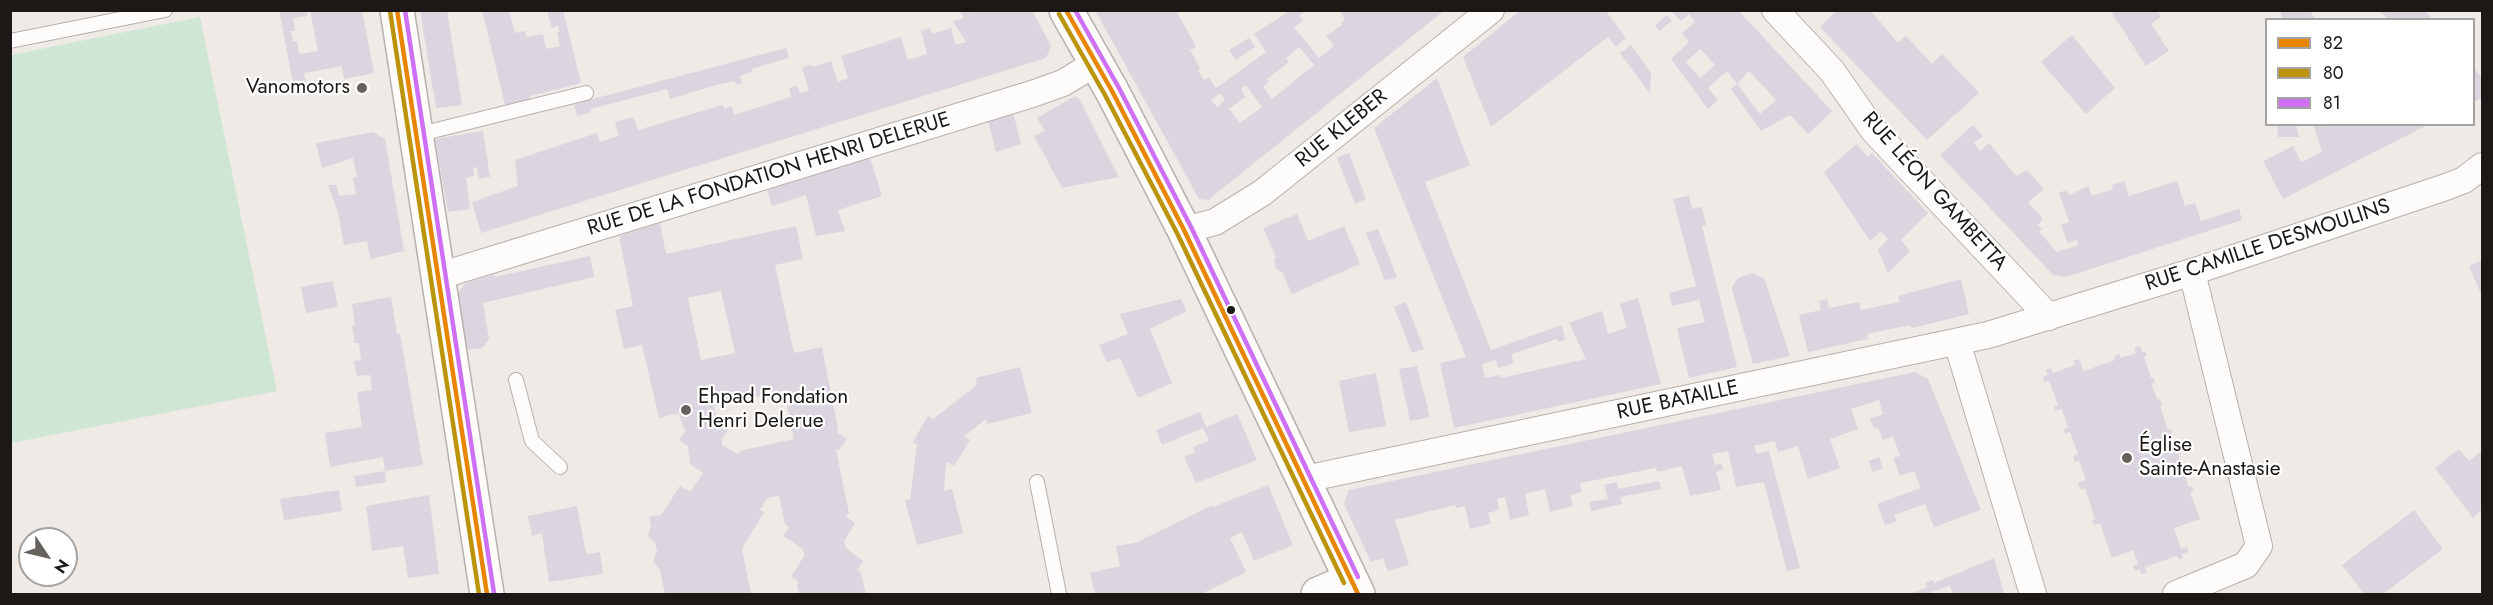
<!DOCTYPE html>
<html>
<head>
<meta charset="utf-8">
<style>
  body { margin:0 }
  #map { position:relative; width:2493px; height:605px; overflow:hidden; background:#efeae5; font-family:Jost,sans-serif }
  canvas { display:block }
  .frame { position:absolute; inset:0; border:12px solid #1b1815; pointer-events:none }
  .legend { position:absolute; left:2265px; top:18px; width:210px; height:108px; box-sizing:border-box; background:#fff; border:2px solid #a4a3a1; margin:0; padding:8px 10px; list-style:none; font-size:18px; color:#1b1815 }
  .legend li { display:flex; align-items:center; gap:12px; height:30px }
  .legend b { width:30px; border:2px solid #a4a3a1 }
  .north { position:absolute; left:18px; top:527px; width:60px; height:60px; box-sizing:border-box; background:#fff; border:2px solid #a4a3a1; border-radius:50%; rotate:125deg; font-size:16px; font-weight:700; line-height:24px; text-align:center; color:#1b1815 }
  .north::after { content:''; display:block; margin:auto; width:21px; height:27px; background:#65625e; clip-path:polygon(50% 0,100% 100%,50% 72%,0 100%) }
</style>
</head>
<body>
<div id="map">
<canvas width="2493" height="605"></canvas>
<div class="frame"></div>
<ul class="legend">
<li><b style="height:8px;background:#e88602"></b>82</li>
<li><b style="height:8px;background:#bb9409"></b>80</li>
<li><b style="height:8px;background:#ce70f6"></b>81</li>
</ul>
<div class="north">N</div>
</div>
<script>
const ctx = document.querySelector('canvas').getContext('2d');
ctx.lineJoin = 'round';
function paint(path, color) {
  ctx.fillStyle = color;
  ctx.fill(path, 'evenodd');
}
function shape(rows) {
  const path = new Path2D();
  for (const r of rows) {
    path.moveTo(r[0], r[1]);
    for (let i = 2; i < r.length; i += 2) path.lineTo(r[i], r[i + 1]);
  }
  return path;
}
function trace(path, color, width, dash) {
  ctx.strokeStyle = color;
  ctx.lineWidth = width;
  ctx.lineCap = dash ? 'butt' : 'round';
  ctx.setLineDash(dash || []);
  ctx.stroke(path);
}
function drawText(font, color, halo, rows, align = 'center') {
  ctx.font = font + ' Jost,sans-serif';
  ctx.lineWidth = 4.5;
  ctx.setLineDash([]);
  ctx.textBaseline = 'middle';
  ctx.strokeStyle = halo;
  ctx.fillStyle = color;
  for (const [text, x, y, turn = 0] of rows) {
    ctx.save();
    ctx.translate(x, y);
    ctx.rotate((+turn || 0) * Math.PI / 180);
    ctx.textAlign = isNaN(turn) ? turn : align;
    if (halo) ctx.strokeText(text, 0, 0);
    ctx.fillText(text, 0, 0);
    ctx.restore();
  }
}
paint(shape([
  [200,17,277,391,11,443,11,55]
]), '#cfe6d6');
paint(shape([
  [279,10,306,10,307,16,293,18,295,31,291,31,293,41,297,41,299,54,318,51,310,10,362,10,374,73,344,79,342,66,304,73,307,86,294,88],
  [420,10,447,10,462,105,436,108],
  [482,10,509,10,515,33,525,31,526,37,543,34,546,49,560,46,557,32,560,32,558,26,552,28,547,10,563,10,581,83,531,96,525,104,506,109],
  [959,10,968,10,970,13,973,10,1032,10,1051,46,1046,58,481,233,472,202,518,186,515,160,597,133,600,142,619,136,615,122,633,117,638,130,723,105,724,109,732,106,734,115,791,97,789,88,797,86,800,93,809,90,802,67,812,65,813,67,831,61,838,82,848,78,841,56,901,37,908,60,927,54,921,31,930,28,932,34,951,28,956,45,966,42,953,21,964,18],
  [1095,10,1176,10,1196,47,1190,50,1200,68,1198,70,1204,80,1209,77,1216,88,1266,52,1254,34,1291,10,1306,10,1299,16,1303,21,1294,27,1319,58,1334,46,1326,36,1342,25,1341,23,1345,19,1339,10,1445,10,1208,200,1199,199],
  [1299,47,1314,65,1272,99,1263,87,1269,82,1267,79,1289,62,1286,58],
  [1246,85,1262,107,1240,123,1229,109,1245,97,1241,89],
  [1220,93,1225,100,1217,107,1211,100],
  [1521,10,1605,10,1626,38,1616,47,1608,37,1491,127,1463,57],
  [1674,10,1738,10,1832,111,1808,134,1790,115,1761,131,1731,89,1737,84,1760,114,1776,100,1749,71,1737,84,1727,71,1708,88,1718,100,1708,109,1671,59,1689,42,1682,33,1695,22,1689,14,1681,21,1672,12],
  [1700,49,1715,65,1700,78,1686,62],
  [1837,10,1870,10,1898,43,1906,36,1932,64,1942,54,1979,93,1927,140,1820,27],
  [2110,10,2157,10,2161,17,2151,24,2169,51,2146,66],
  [2280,10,2310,10,2315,20,2283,20],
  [2380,10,2425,10,2433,20,2388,20],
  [1667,15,1672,21,1659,31,1655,25],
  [2072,35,2115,88,2086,114,2041,62],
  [1249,38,1255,47,1236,60,1229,50],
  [1631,45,1651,73,1650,94,1620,53],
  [786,48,789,58,751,69,752,72,740,76,742,83,736,85,735,81,716,85,670,99,667,89,590,109,591,112,577,116,574,104],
  [2474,68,2482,79,2482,98,2474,102],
  [1437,78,1470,165,1425,182,1491,350,1562,325,1565,340,1558,342,1557,339,1511,354,1514,363,1498,368,1496,360,1482,364,1485,378,1500,375,1501,378,1586,359,1569,323,1602,311,1608,334,1627,328,1620,304,1638,298,1661,384,1454,428,1440,363,1466,357,1374,128],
  [1075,96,1079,99,1119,177,1062,188,1034,136,1045,131,1037,118],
  [1013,112,1021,144,996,152,988,121],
  [2277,124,2296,124,2299,137,2278,137],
  [2318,124,2324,124,2325,127,2330,124,2429,124,2283,199,2263,161,2293,146,2301,162,2322,152,2314,127],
  [1973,125,1983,136,1974,143,1980,151,1989,143,2016,176,2027,170,2044,189,2028,202,2043,219,2038,225,2042,229,2039,232,2057,252,2078,245,2077,240,2068,243,2061,225,2069,222,2059,193,2066,190,2069,195,2089,186,2092,196,2113,189,2112,185,2124,181,2129,196,2177,181,2185,206,2195,203,2201,221,2239,209,2242,220,2066,277,2053,275,1940,155],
  [483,131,490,177,479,179,477,167,473,168,474,176,466,178,470,209,448,212,435,139],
  [373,132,385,139,404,251,370,259,367,241,344,245,338,213,328,185,336,185,339,196,356,194,353,178,357,177,353,158,322,168,316,143],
  [1857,144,1868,157,1872,153,1928,213,1901,240,1910,251,1888,273,1878,250,1888,239,1881,231,1870,241,1824,172],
  [1349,153,1366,199,1355,204,1337,158],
  [870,158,882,196,838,210,845,231,816,236,806,195,772,206,767,190],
  [1689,196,1692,209,1702,207,1706,225,1702,226,1737,367,1689,378,1677,328,1705,322,1699,300,1672,306,1669,293,1696,286,1673,199],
  [1297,214,1308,241,1344,226,1360,264,1292,294,1282,272,1276,268,1274,260,1276,257,1263,228],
  [660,223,666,254,796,226,803,259,775,265,794,353,822,347,838,429,837,432,847,439,839,450,836,450,849,513,846,517,855,523,844,541,846,548,863,561,857,570,861,573,866,594,799,594,797,585,799,582,791,577,804,556,803,549,783,536,789,527,785,524,779,496,767,498,760,510,764,512,742,549,751,594,665,594,660,570,653,562,657,551,655,543,648,536,651,526,649,517,661,515,680,486,690,492,703,473,690,464,688,446,679,440,686,431,683,427,679,413,659,418,642,345,624,349,615,310,633,306,619,236],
  [721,291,735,353,701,360,688,298],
  [784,391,794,439,740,451,737,454,722,445,722,440,728,430,718,424,714,406],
  [1378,229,1397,277,1385,281,1366,233],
  [590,256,594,277,483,303,489,339,482,348,467,350,458,294,464,284,494,274,495,277],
  [2482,260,2482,296,2469,266],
  [1752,273,1764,278,1790,356,1753,364,1732,289,1733,285,1738,278],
  [1961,279,1969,314,1912,328,1910,325,1867,334,1868,339,1808,352,1799,315,1821,310,1819,301,1827,299,1829,308,1859,302,1861,310,1900,302,1898,296],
  [333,281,338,307,306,313,301,287],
  [391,297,397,334,400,334,423,465,385,471,386,482,356,487,354,476,385,471,383,457,330,467,325,433,362,427,357,392,372,390,370,375,357,376,354,361,361,360,359,343,355,343,352,326,355,325,352,304],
  [1181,299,1187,311,1150,329,1172,383,1138,398,1120,358,1107,362,1099,345,1128,334,1120,314],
  [1406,302,1424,349,1412,353,1394,307],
  [2140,346,2142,352,2145,351,2147,356,2144,357,2151,378,2153,377,2155,382,2151,384,2158,400,2160,399,2162,405,2160,406,2168,430,2171,429,2172,434,2170,435,2175,451,2180,449,2181,453,2178,454,2189,487,2192,486,2194,491,2190,492,2200,519,2174,528,2181,549,2187,547,2188,552,2182,554,2183,558,2179,560,2177,556,2145,567,2147,572,2141,574,2140,569,2135,571,2133,566,2138,564,2133,550,2112,558,2100,523,2094,525,2092,520,2095,519,2085,488,2080,489,2078,483,2086,480,2079,460,2075,462,2073,456,2078,455,2070,432,2065,434,2064,429,2068,428,2062,409,2056,411,2054,407,2058,405,2049,381,2044,382,2043,377,2048,375,2046,370,2051,368,2053,373,2075,365,2073,361,2079,359,2084,371,2115,360,2114,356,2119,354,2121,358,2136,353,2134,348],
  [1417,366,1430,417,1410,421,1399,369],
  [1020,367,1032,413,987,424,986,419,964,436,970,440,954,466,946,462,944,491,952,489,963,533,917,545,905,500,910,499,917,445,913,442,928,416,933,419,977,385,976,378],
  [1915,372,1928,379,1981,510,1934,527,1925,504,1894,515,1897,521,1885,525,1877,504,1921,488,1914,471,1900,476,1893,458,1900,456,1893,436,1883,440,1878,428,1874,429,1870,419,1883,414,1879,400,1851,409,1858,429,1830,439,1840,468,1808,479,1798,446,1778,452,1775,441,1754,446,1757,454,1769,451,1800,568,1787,571,1764,482,1736,487,1728,451,1712,454,1715,465,1721,463,1723,470,1716,472,1721,490,1690,496,1682,466,1657,472,1656,468,1580,483,1582,492,1570,495,1573,506,1550,512,1545,489,1525,494,1529,515,1510,520,1505,497,1497,499,1499,510,1488,513,1491,524,1470,529,1465,506,1456,508,1455,505,1395,520,1409,565,1388,571,1383,558,1371,562,1344,504,1349,490],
  [1376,373,1386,426,1349,432,1339,381],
  [1200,412,1206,427,1237,414,1257,460,1196,483,1184,457,1195,452,1193,447,1209,441,1203,428,1162,445,1156,430],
  [2459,449,2469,461,2482,451,2482,510,2473,518,2435,468],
  [1879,457,1883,468,1873,472,1868,461],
  [1659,481,1661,489,1620,497,1622,504,1591,511,1589,502,1608,499,1604,485,1617,482,1618,489],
  [1268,485,1293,545,1254,561,1242,532,1230,538,1246,572,1201,594,1095,594,1090,573,1120,566,1116,546,1135,543,1213,505,1213,507],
  [339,490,342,511,284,520,280,499],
  [429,495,439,574,408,578,403,546,372,551,366,506],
  [577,506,586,554,600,552,603,574,549,582,542,533,532,536,528,516],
  [2414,510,2443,549,2383,594,2364,594,2342,565],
  [1994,558,2004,594,1953,594,1950,585,1929,593,1930,594,1910,594,1927,587,1925,583,1933,580,1934,583]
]), '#dad5de');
const lane = shape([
  [10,41,165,10],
  [416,135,586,93],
  [516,380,532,441,560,467],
  [1037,482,1059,594]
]);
const street = shape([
  [1775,10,1832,71,1874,131,2049,317],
  [1184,230,1215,222,1262,193,1491,10],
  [439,276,1032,94,1063,83,1096,63],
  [1957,342,2033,594],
  [1305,479,1988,335,2192,272,2446,187,2464,180,2482,166],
  [2176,594,2246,565,2259,546,2192,272]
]);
const secondary = shape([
  [397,10,487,594],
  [1066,10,1112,91,1184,230,1358,594],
  [1318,594,1351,580]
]);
trace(lane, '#b5b1ad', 16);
trace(street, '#b5b1ad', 28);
trace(secondary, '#b5b1ad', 36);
trace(lane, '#fdfcfb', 14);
trace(street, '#fdfcfb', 26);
trace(secondary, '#fdfcfb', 33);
trace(shape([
  [397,10,487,594],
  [1066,10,1112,91,1184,230,1358,594]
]), '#e88602', 4.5);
trace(shape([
  [390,11,479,594],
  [1059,14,1105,95,1177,233,1344,583]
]), '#bb9409', 4.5);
trace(shape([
  [405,10,494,593],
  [1075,10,1119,88,1191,227,1358,577]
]), '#ce70f6', 4.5);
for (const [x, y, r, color] of [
  [362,88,6,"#65625e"],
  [1231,310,5,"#1b1815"],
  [686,410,6,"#65625e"],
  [2127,458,6,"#65625e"]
]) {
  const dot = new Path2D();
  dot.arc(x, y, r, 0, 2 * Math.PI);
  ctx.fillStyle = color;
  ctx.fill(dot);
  trace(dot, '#fff', 2);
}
drawText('21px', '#1b1815', '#fff', [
  ["Vanomotors",350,88,"right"],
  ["Ehpad Fondation",698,398],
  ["Henri Delerue",698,422],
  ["Église",2139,446],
  ["Sainte-Anastasie",2139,470]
], 'left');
drawText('21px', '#1b1815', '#fff', [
  ["RUE KLEBER",1342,129,-39],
  ["RUE DE LA FONDATION HENRI DELERUE",769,175,-17],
  ["RUE LÉON GAMBETTA",1934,192,48],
  ["RUE CAMILLE DESMOULINS",2268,246,-18],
  ["RUE BATAILLE",1678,401,-12]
]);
</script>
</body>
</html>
